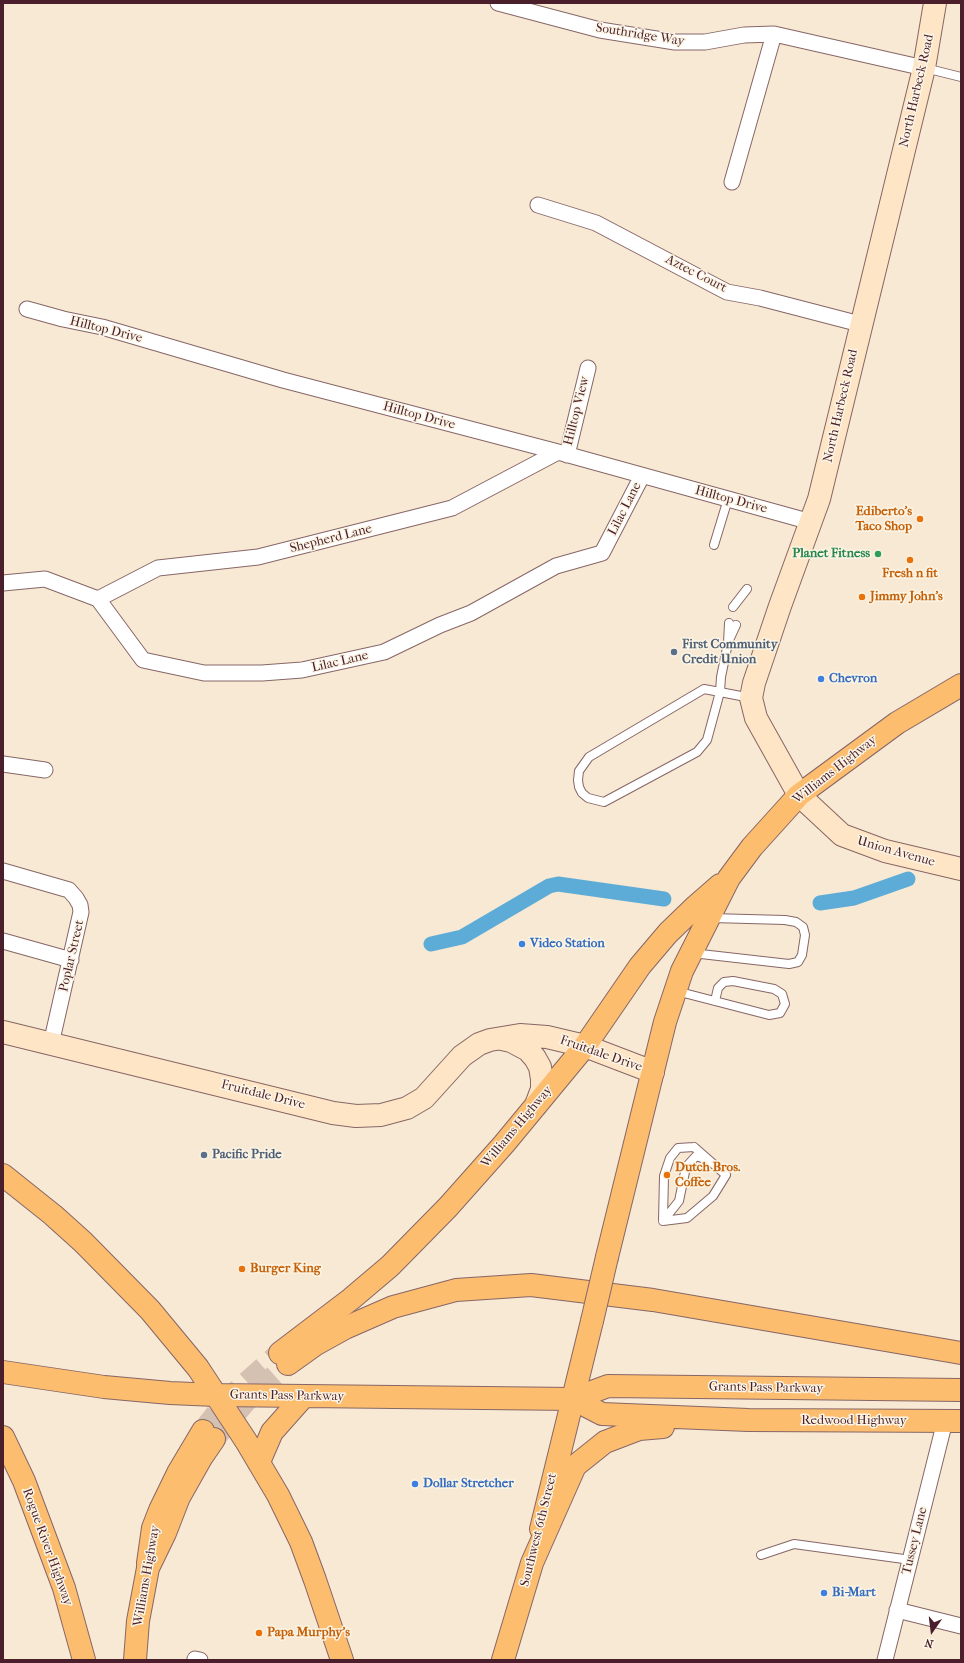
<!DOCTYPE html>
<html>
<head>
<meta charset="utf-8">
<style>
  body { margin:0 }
  #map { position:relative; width:964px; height:1663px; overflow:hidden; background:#f8e9d4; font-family:"IM FELL French Canon",serif }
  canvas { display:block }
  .frame { position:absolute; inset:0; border:4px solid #4a1f2b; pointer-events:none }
  .north { position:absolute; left:912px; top:1611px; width:40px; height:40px; -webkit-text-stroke:3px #fcf5e5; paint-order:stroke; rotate:194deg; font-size:11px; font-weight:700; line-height:16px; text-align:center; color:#4a1f2b }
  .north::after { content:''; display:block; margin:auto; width:14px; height:18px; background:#4a1f2b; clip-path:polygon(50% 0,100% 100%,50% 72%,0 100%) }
</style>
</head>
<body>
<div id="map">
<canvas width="964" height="1663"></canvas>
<div class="frame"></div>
<div class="north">N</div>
</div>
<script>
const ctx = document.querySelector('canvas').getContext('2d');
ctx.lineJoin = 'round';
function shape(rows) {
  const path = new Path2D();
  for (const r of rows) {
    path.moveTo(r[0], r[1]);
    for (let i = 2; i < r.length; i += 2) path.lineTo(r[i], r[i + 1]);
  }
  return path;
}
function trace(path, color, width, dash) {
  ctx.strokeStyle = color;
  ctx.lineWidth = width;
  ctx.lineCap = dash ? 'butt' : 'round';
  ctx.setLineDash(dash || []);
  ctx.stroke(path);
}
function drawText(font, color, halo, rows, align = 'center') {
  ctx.font = font + ' "IM FELL French Canon",serif';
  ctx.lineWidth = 3;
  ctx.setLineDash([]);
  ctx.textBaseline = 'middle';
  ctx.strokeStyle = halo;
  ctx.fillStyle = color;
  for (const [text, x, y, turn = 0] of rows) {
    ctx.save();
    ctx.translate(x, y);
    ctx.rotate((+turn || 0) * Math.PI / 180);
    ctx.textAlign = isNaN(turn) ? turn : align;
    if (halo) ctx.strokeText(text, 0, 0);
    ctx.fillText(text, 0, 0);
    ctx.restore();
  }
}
trace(shape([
  [820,903,854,898,908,879],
  [431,944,462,937,549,886,558,884,664,899]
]), '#5dacd7', 15);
trace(shape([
  [203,1431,217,1413,236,1392,280,1353]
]), '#d5c1b2', 22, [22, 11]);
trace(shape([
  [214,1439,246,1401,288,1364]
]), '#d5c1b2', 22, [22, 11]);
const lane = shape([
  [925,68,961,77],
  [714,545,728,499],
  [733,607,747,589],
  [729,623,728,643,721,677,720,692,707,740,697,752,604,802,588,798,582,793,579,787,578,780,579,771,589,757,704,689,720,692,751,698],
  [730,638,736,625],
  [692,953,789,964,798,962,802,955,805,935,803,927,796,922,785,920,711,918],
  [676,991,769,1015,780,1013,785,1004,782,994,774,989,733,981,724,982,718,988,715,1001],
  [694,1147,726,1175,713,1196,687,1218,663,1221,664,1176,670,1158,678,1148,694,1147],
  [663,1221,679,1201,686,1167,696,1156,705,1159],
  [761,1555,794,1544,911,1560]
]);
const street = shape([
  [498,3,600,30,675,42,705,42,744,35,774,34,924,68],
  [732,182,774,34],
  [538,205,596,223,727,292,760,298,860,324],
  [27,309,63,319,102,327,283,380,558,452,811,522],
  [567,455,588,368],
  [3,583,45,579,98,599,143,660,204,673,262,673,302,670,384,652,440,625,471,613,556,566,602,553,642,476],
  [98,599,158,568,258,557,452,508,558,452],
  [3,764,45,770],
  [3,871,69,890,76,898,80,905,81,912,51,1044],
  [3,941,71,960],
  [897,1610,961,1626],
  [195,1659,200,1660],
  [885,1660,945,1421]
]);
const secondary = shape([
  [935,3,924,68,819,499,780,606,754,683,751,698,756,718,799,795,842,835,885,851,961,869],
  [3,1032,333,1113,356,1116,381,1115,407,1108,424,1098,462,1056,479,1044,490,1040,520,1035,547,1037,585,1046,653,1072],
  [502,1039,511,1041,528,1050,535,1058,540,1067,542,1079,542,1089,536,1105]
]);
const primary = shape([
  [3,1175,53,1215,83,1242,150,1310,198,1368,246,1441,278,1495,301,1542,315,1580,342,1660],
  [607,1257,665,1022,682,971,729,878,752,847,799,795,897,723,961,685],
  [280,1353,351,1299,390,1266,448,1207,504,1144,585,1046,640,966,668,933,696,906,720,885],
  [3,1437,24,1481,64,1588,84,1660],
  [541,1529,592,1321],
  [148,1563,153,1528,160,1510,178,1473,203,1431]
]);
const highway = shape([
  [288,1364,316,1344,345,1328,393,1307,456,1290,531,1285,653,1300,961,1353],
  [3,1372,104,1387,170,1393,216,1395,573,1399,608,1386,961,1390],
  [573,1399,602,1414,748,1420,961,1421],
  [259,1462,272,1432,304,1396],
  [135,1660,138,1621,148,1568,165,1533,179,1497,201,1458,214,1439],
  [503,1660,532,1563,575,1466,605,1442,639,1429,663,1427]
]);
trace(lane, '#876666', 10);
trace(street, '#876666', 17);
trace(secondary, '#876666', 24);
trace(primary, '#876666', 24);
trace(highway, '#876666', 24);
trace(lane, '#fff', 8);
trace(street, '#fff', 15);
trace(secondary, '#fee5c5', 22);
trace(primary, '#fcbd6f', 22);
trace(highway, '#fcbd6f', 22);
const primaryBridge = shape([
  [592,1321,607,1257]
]);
trace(primaryBridge, '#876666', 24, []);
trace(primaryBridge, '#fcbd6f', 22);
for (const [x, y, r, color] of [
  [920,519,4,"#e8710a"],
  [878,554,4,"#2e9e5b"],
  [910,560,4,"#e8710a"],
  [862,597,4,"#e8710a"],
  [674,652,4,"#5c6f8a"],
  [821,679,4,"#3f7fe0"],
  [522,944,4,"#3f7fe0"],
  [204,1155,4,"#5c6f8a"],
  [667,1175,4,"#e8710a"],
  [242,1269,4,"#e8710a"],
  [415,1484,4,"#3f7fe0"],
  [824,1593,4,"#3f7fe0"],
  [259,1633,4,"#e8710a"]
]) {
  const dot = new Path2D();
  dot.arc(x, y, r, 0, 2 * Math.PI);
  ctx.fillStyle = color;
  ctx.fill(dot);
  trace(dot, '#fcf5e5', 1.5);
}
drawText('13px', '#4a1f2b', '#fcf5e5', [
  ["Southridge Way",640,35,9],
  ["North Harbeck Road",917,91,-77],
  ["Aztec Court",696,274,27],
  ["Hilltop Drive",106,330,14],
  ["North Harbeck Road",841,406,-77],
  ["Hilltop View",577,411,-76],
  ["Hilltop Drive",419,416,15],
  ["Hilltop Drive",731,500,15],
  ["Lilac Lane",625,509,-63],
  ["Shepherd Lane",331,539,-14],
  ["Lilac Lane",340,662,-13],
  ["Williams Highway",835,770,-38],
  ["Union Avenue",896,852,16],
  ["Poplar Street",72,956,-77],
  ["Fruitdale Drive",601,1054,19],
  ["Fruitdale Drive",263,1095,14],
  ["Williams Highway",517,1127,-50],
  ["Grants Pass Parkway",766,1388,1],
  ["Grants Pass Parkway",287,1396,1],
  ["Redwood Highway",854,1421],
  ["Southwest 6th Street",539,1530,-76],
  ["Tussey Lane",915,1541,-76],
  ["Rogue River Highway",47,1547,70],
  ["Williams Highway",147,1576,-80]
]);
drawText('bold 13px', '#c56008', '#fcf5e5', [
  ["Ediberto's",912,512,"right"],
  ["Taco Shop",912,527,"right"],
  ["Fresh n fit",910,574,"center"],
  ["Jimmy John's",870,597],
  ["Dutch Bros.",675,1168],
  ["Coffee",675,1183],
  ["Burger King",250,1269],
  ["Papa Murphy's",267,1633]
], 'left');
drawText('bold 13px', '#27864d', '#fcf5e5', [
  ["Planet Fitness",870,554]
], 'right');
drawText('bold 13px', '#4e5e75', '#fcf5e5', [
  ["First Community",682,645],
  ["Credit Union",682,660],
  ["Pacific Pride",212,1155]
], 'left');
drawText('bold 13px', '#366cbe', '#fcf5e5', [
  ["Chevron",829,679],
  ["Video Station",530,944],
  ["Dollar Stretcher",423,1484],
  ["Bi-Mart",832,1593]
], 'left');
</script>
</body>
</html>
